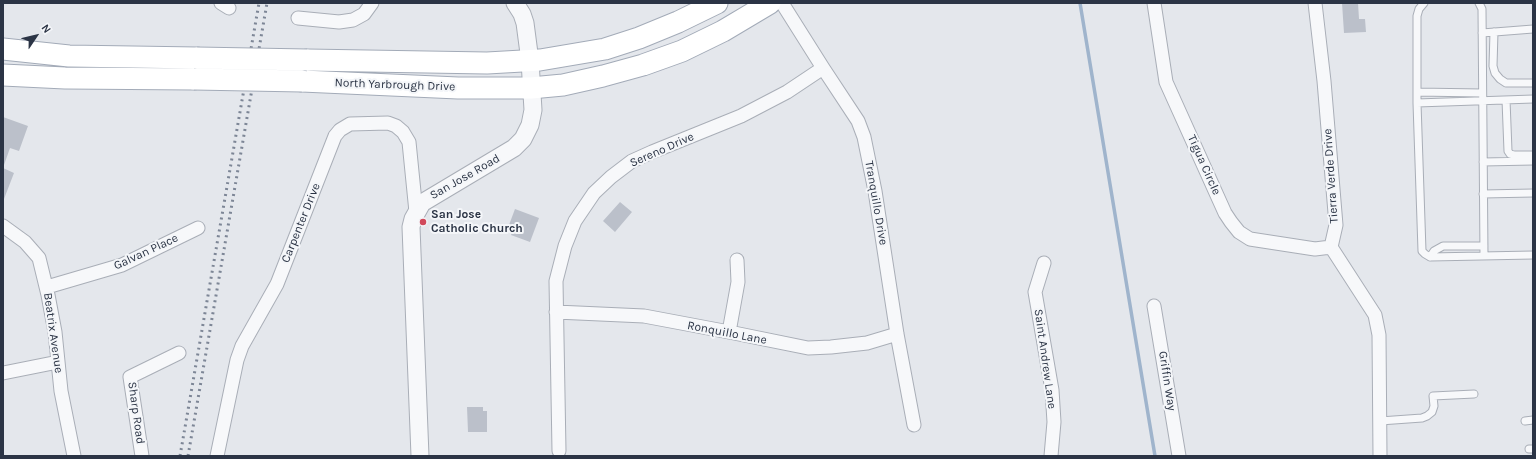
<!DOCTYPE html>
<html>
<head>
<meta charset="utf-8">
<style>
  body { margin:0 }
  #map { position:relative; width:1536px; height:459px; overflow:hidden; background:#e4e7ec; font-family:Karla,sans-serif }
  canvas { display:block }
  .frame { position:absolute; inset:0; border:4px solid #2b3445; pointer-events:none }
  .north { position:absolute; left:16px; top:16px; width:40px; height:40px; -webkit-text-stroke:3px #f4f6f9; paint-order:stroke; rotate:55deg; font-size:11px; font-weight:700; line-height:16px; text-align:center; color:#2b3445 }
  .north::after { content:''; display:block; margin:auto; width:14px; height:18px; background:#2b3445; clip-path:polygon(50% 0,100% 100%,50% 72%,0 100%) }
</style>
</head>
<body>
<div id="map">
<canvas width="1536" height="459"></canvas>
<div class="frame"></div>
<div class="north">N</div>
</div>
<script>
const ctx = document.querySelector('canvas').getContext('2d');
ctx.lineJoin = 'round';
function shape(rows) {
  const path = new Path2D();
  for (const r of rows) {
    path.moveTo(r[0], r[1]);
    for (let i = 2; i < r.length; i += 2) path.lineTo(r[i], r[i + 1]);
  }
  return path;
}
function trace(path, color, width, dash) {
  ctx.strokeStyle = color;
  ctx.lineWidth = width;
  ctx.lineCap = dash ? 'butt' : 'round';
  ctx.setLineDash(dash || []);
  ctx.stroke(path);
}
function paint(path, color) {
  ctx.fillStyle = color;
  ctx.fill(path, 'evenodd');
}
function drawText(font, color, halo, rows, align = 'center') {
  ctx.font = font + ' Karla,sans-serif';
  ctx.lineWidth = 4;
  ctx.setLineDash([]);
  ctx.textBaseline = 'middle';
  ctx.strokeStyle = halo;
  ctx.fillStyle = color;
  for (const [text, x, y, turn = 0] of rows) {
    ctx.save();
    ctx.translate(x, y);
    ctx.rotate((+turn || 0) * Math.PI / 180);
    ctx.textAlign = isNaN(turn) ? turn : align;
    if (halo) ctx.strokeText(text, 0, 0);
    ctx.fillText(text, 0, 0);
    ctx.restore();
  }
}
trace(shape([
  [1080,3,1155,456]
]), '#9fb4cc', 3.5);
paint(shape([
  [1342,3,1358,3,1359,19,1365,19,1366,32,1344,33],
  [3,117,28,126,19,151,10,148,4,165],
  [3,168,14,173,4,199,3,199],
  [620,202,632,212,615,232,603,221],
  [515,209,539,218,530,242,511,235,514,227,509,225],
  [467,407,483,407,483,411,487,411,487,432,468,432]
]), '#bbc0ca');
const service = shape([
  [1424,3,1419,9,1417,16,1417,103,1422,251,1425,254,1430,257,1533,255],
  [1479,3,1482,9,1484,256],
  [1494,32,1493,66,1495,73,1500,79,1506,83,1533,83],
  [1482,33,1533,29],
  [1417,92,1482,93],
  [1506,100,1508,151,1510,154,1514,155,1533,155],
  [1417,103,1533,99],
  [1483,162,1533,161],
  [1483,194,1533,193],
  [1430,257,1434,251,1443,246,1484,246],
  [1380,421,1422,418,1427,416,1432,412,1434,406,1433,396,1474,394],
  [1525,421,1533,420],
  [1529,449,1533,449]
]);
const minor = shape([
  [221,3,229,8],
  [782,3,823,68,858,121,864,137,875,191,897,334,914,425],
  [1154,3,1166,82,1225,213,1231,222,1239,232,1250,239,1315,249,1331,247],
  [1315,3,1324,81,1336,225,1331,247,1375,315,1379,335,1380,456],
  [298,18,339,22,353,20,364,14,372,3],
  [3,226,25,242,39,258,48,295,55,332,61,391,74,456],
  [1044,263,1035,292,1052,390,1054,422,1051,456],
  [47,287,122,265,198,228],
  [1154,306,1179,456],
  [556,312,644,316,729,332,808,348,831,347,867,343,897,334],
  [729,332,738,282,737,260],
  [3,373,58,362],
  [559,451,556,281,565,246,575,221,594,193,611,177,632,161,652,152,741,116,787,92,823,68],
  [142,456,130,377,179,353],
  [217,456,237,360,242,346,277,284,335,136,340,130,350,124,388,123,396,126,403,132,409,142,416,212]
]);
const tertiary = shape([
  [420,456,411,227,413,219,422,203,514,148,523,139,530,125,533,110,530,61,525,23,522,14,515,3]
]);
const primary = shape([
  [3,49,69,56,197,58],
  [307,60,487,63,540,60,605,49,639,38,678,22,717,3],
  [3,75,65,78,194,79],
  [302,81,458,88,531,88,563,85,603,76,643,65,682,51,723,31,770,3]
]);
trace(service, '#a9aeb7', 9);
trace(minor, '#a9aeb7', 15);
trace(tertiary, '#a9aeb7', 19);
trace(primary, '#a3abb8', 23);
trace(service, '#f7f8fa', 7);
trace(minor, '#f7f8fa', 13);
trace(tertiary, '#f7f8fa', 17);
trace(primary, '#fff', 21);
trace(shape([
  [180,456,259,3],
  [188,456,267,3]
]), '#7d8696', 3, [2, 4]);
const primaryBridge = shape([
  [197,58,307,60],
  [194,79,302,81]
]);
trace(primaryBridge, '#a3abb8', 23, []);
trace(primaryBridge, '#fff', 21);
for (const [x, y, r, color] of [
  [423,222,4,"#d1495b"]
]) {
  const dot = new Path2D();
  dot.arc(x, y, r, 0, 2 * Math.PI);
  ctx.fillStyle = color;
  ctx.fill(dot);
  trace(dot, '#f4f6f9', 1.5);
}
drawText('12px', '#2b3445', '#f4f6f9', [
  ["North Yarbrough Drive",395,85,2],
  ["Sereno Drive",662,150,-24],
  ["Tigua Circle",1204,165,66],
  ["Tierra Verde Drive",1331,176,-94],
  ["San Jose Road",465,177,-30],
  ["Tranquillo Drive",876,203,80],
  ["Carpenter Drive",301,223,-68],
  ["Galvan Place",146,252,-25],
  ["Beatrix Avenue",53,333,82],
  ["Ronquillo Lane",727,333,11],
  ["Saint Andrew Lane",1045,359,82],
  ["Griffin Way",1167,381,81],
  ["Sharp Road",136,413,82]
]);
drawText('bold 12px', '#2b3445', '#f4f6f9', [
  ["San Jose",431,215],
  ["Catholic Church",431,229]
], 'left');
</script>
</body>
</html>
